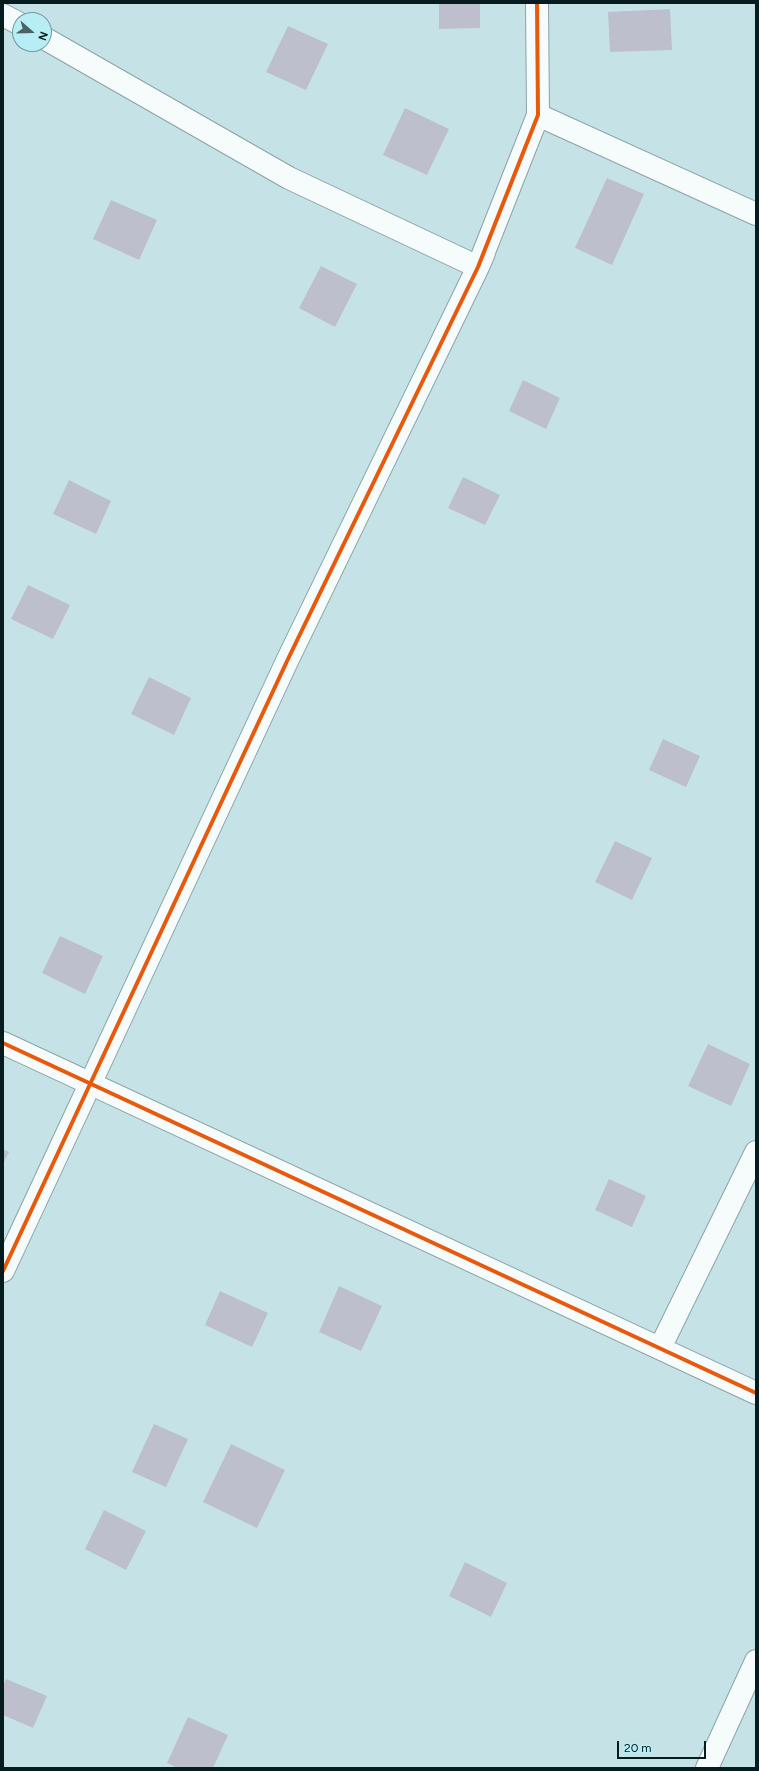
<!DOCTYPE html>
<html>
<head>
<meta charset="utf-8">
<style>
  body { margin:0 }
  #map { position:relative; width:759px; height:1771px; overflow:hidden; background:#c5e3e7; font-family:Figtree,sans-serif }
  canvas { display:block }
  .frame { position:absolute; inset:0; border:4px solid #061c1f; pointer-events:none }
  .north { position:absolute; left:12px; top:12px; width:40px; height:40px; box-sizing:border-box; background:#b7eef5; border:1px solid #709a9f; border-radius:50%; rotate:110deg; font-size:11px; font-weight:700; line-height:16px; text-align:center; color:#061c1f }
  .north::after { content:''; display:block; margin:auto; width:14px; height:18px; background:#496265; clip-path:polygon(50% 0,100% 100%,50% 72%,0 100%) }
  .scale { position:absolute; left:617px; top:1741px; width:89px; height:18px; box-sizing:border-box; border:2px solid #061c1f; border-top:0; padding-left:5px; font-size:12px; line-height:14px; white-space:nowrap; color:#061c1f; -webkit-text-stroke:3px #b7eef5; paint-order:stroke }
</style>
</head>
<body>
<div id="map">
<canvas width="759" height="1771"></canvas>
<div class="frame"></div>
<div class="north">N</div>
<div class="scale">20 m</div>
</div>
<script>
const ctx = document.querySelector('canvas').getContext('2d');
ctx.lineJoin = 'round';
function paint(path, color) {
  ctx.fillStyle = color;
  ctx.fill(path, 'evenodd');
}
function shape(rows) {
  const path = new Path2D();
  for (const r of rows) {
    path.moveTo(r[0], r[1]);
    for (let i = 2; i < r.length; i += 2) path.lineTo(r[i], r[i + 1]);
  }
  return path;
}
function trace(path, color, width, dash) {
  ctx.strokeStyle = color;
  ctx.lineWidth = width;
  ctx.lineCap = dash ? 'butt' : 'round';
  ctx.setLineDash(dash || []);
  ctx.stroke(path);
}
paint(shape([
  [439,3,480,3,480,28,439,29],
  [670,9,672,50,610,52,608,12],
  [288,26,328,44,306,90,266,72],
  [405,108,449,129,427,175,383,155],
  [607,178,644,194,612,265,575,248],
  [111,200,157,220,139,260,93,239],
  [321,266,357,284,335,327,299,308],
  [523,380,560,398,546,429,509,411],
  [463,477,500,495,485,525,448,508],
  [69,480,111,501,96,534,53,514],
  [28,585,70,605,53,639,11,619],
  [149,677,191,698,174,735,131,714],
  [663,739,700,756,686,787,649,770],
  [615,841,652,858,632,900,595,882],
  [60,936,103,956,85,994,42,973],
  [708,1044,750,1064,731,1106,688,1086],
  [3,1149,9,1152,3,1164],
  [609,1179,646,1196,632,1227,595,1210],
  [339,1286,382,1306,361,1351,319,1332],
  [220,1291,268,1313,252,1347,205,1325],
  [154,1424,188,1439,166,1487,132,1472],
  [231,1444,285,1470,257,1528,203,1502],
  [104,1510,146,1531,126,1570,85,1549],
  [465,1562,507,1583,491,1617,449,1596],
  [6,1679,47,1696,33,1728,3,1715,3,1687],
  [188,1717,228,1735,213,1768,178,1768,167,1763]
]), '#bdc0cc');
const minor = shape([
  [3,15,20,24],
  [44,38,289,178,478,267,484,253],
  [533,128,538,115,756,214],
  [3,1043,756,1393],
  [3,1271,288,659,478,267,538,115,537,3],
  [660,1348,756,1152],
  [707,1768,756,1661]
]);
trace(minor, '#8ba3a6', 24);
trace(minor, '#f6fbfb', 22);
trace(shape([
  [3,1043,756,1393],
  [3,1271,288,659,478,267,538,115,537,3]
]), '#e8590c', 4);
</script>
</body>
</html>
